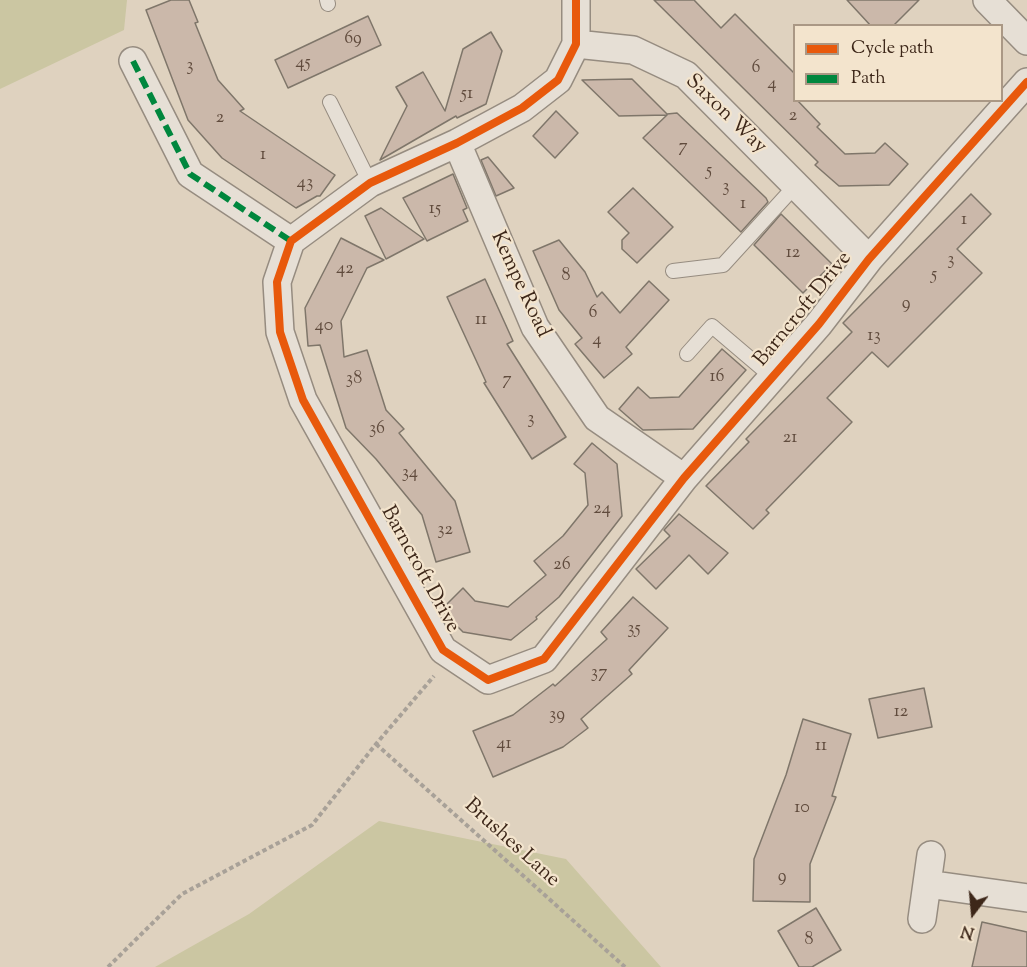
<!DOCTYPE html>
<html>
<head>
<meta charset="utf-8">
<style>
  body { margin:0 }
  #map { position:relative; width:1027px; height:967px; overflow:hidden; background:#dfd2bf; font-family:"Sorts Mill Goudy",serif }
  canvas { display:block }
  .legend { position:absolute; left:793px; top:24px; width:210px; height:78px; box-sizing:border-box; background:#f3e4cd; border:2px solid #aa9885; margin:0; padding:8px 10px; list-style:none; font-size:18px; color:#3d2719 }
  .legend li { display:flex; align-items:center; gap:12px; height:30px }
  .legend b { width:30px; border:2px solid #aa9885 }
  .north { position:absolute; left:943px; top:883px; width:60px; height:60px; -webkit-text-stroke:4px #f3e4cd; paint-order:stroke; rotate:196deg; font-size:16px; font-weight:700; line-height:24px; text-align:center; color:#3d2719 }
  .north::after { content:''; display:block; margin:auto; width:21px; height:27px; background:#3d2719; clip-path:polygon(50% 0,100% 100%,50% 72%,0 100%) }
</style>
</head>
<body>
<div id="map">
<canvas width="1027" height="967"></canvas>
<ul class="legend">
<li><b style="height:8px;background:#e8590c"></b>Cycle path</li>
<li><b style="height:8px;background:#00873e"></b>Path</li>
</ul>
<div class="north">N</div>
</div>
<script>
const ctx = document.querySelector('canvas').getContext('2d');
ctx.lineJoin = 'round';
function paint(path, color) {
  ctx.fillStyle = color;
  ctx.fill(path, 'evenodd');
}
function shape(rows) {
  const path = new Path2D();
  for (const r of rows) {
    path.moveTo(r[0], r[1]);
    for (let i = 2; i < r.length; i += 2) path.lineTo(r[i], r[i + 1]);
  }
  return path;
}
function trace(path, color, width, dash) {
  ctx.strokeStyle = color;
  ctx.lineWidth = width;
  ctx.lineCap = dash ? 'butt' : 'round';
  ctx.setLineDash(dash || []);
  ctx.stroke(path);
}
function drawText(font, color, halo, rows, align = 'center') {
  ctx.font = font + ' "Sorts Mill Goudy",serif';
  ctx.lineWidth = 4.5;
  ctx.setLineDash([]);
  ctx.textBaseline = 'middle';
  ctx.strokeStyle = halo;
  ctx.fillStyle = color;
  for (const [text, x, y, turn = 0] of rows) {
    ctx.save();
    ctx.translate(x, y);
    ctx.rotate((+turn || 0) * Math.PI / 180);
    ctx.textAlign = isNaN(turn) ? turn : align;
    if (halo) ctx.strokeText(text, 0, 0);
    ctx.fillText(text, 0, 0);
    ctx.restore();
  }
}
paint(shape([
  [0,0,127,0,124,30,0,89],
  [379,821,566,859,661,967,155,967,249,914]
]), '#cbc6a2');
const building = shape([
  [171,0,189,0,198,22,195,23,218,80,244,109,240,111,335,175,320,196,317,196,296,208,222,158,188,120,146,10,171,0],
  [654,0,694,0,721,28,735,14,795,74,795,100,797,100,820,124,817,127,845,154,875,153,885,143,908,164,889,185,839,186,815,165,818,162,654,0],
  [847,0,919,0,893,26,871,26,847,0],
  [368,16,381,45,288,88,275,60,368,16],
  [491,32,502,51,486,104,457,118,456,116,380,160,407,106,396,87,423,72,445,111,463,49,491,32],
  [632,79,667,114,677,113,766,198,768,202,741,232,643,138,667,115,619,116,582,80,632,79],
  [556,111,578,133,555,158,533,136,556,111],
  [488,157,514,188,496,196,481,160,488,157],
  [453,174,467,208,463,210,468,221,427,241,403,198,453,174],
  [633,188,673,227,637,263,622,249,622,240,629,233,608,212,633,188],
  [971,194,991,214,957,249,982,273,888,367,872,352,827,398,852,422,766,510,769,513,753,529,706,486,749,442,746,439,852,332,843,323,971,194],
  [381,208,424,239,386,259,365,216,381,208],
  [781,214,832,264,803,293,754,245,781,214],
  [341,238,384,260,367,268,341,321,344,357,367,350,386,410,404,429,399,433,455,501,470,552,436,562,422,515,376,459,346,428,320,345,308,346,305,308,341,238],
  [559,240,585,272,597,297,602,292,620,313,649,281,669,300,626,347,632,354,604,378,575,344,582,338,559,310,533,251,559,240],
  [485,279,513,341,507,344,566,437,532,459,484,383,486,382,447,297,485,279],
  [722,349,746,370,693,429,643,430,619,409,638,387,650,398,679,397,722,349],
  [592,443,617,464,622,516,559,597,536,617,537,619,511,640,463,632,441,610,463,588,475,601,508,607,546,575,534,561,563,536,588,505,585,473,574,464,592,443],
  [679,514,728,553,708,574,689,555,656,589,636,569,670,536,664,530,679,514],
  [633,597,668,628,629,670,632,674,581,719,588,728,563,747,493,777,473,731,513,715,553,684,555,686,607,639,601,632,633,597],
  [924,688,932,727,878,738,869,699,924,688],
  [803,719,851,734,832,796,836,797,810,864,810,902,753,901,754,859,786,775,803,719],
  [816,908,841,950,812,967,799,967,778,931,816,908],
  [982,922,1027,932,1027,967,972,967,982,922]
]);
paint(building, '#cbb8aa');
trace(building, '#7f766a', 1.5);
const lane = shape([
  [327,0,328,4],
  [330,102,370,183],
  [673,271,723,265,796,185],
  [687,354,712,326,772,377]
]);
const street = shape([
  [576,0,576,44,558,80,522,108,457,143,370,183,291,241,277,282,280,332,303,400,443,650,488,680,544,659,684,478,819,324,869,259,1027,82],
  [987,0,1027,41],
  [576,44,633,50,686,75,869,259],
  [133,61,190,174,291,241],
  [457,143,535,327,597,418,684,478],
  [927,884,1027,898],
  [922,919,931,855]
]);
trace(lane, '#968c80', 16);
trace(street, '#968c80', 30);
trace(shape([
  [376,744,625,967],
  [108,967,182,894,312,825,376,744,434,676]
]), '#a8a198', 4, [4.5, 3]);
trace(lane, '#e6dfd5', 14);
trace(street, '#e6dfd5', 27);
trace(shape([
  [133,61,190,174,291,241]
]), '#00873e', 6, [12, 6]);
trace(shape([
  [576,0,576,44,558,80,522,108,457,143,370,183,291,241,277,282,280,332,303,400,443,650,488,680,544,659,684,478,819,324,869,259,1027,82]
]), '#e8590c', 8);
drawText('18px', '#604b3d', null, [
  ["69",353,40],
  ["45",303,64],
  ["3",190,67],
  ["6",756,69],
  ["4",772,85],
  ["51",467,95],
  ["2",793,117],
  ["2",220,119],
  ["7",683,148],
  ["1",263,156],
  ["5",709,172],
  ["43",305,184],
  ["3",726,188],
  ["1",743,205],
  ["15",435,210],
  ["1",964,221],
  ["12",793,254],
  ["3",951,261],
  ["42",345,270],
  ["5",934,276],
  ["8",566,277],
  ["9",906,305],
  ["6",593,314],
  ["11",481,321],
  ["40",324,327],
  ["13",874,337],
  ["4",597,341],
  ["16",717,378],
  ["38",354,380],
  ["7",507,381],
  ["3",531,420],
  ["36",377,430],
  ["21",790,439],
  ["34",410,474],
  ["24",602,510],
  ["32",445,531],
  ["26",562,566],
  ["35",634,630],
  ["37",599,674],
  ["12",901,713],
  ["39",557,716],
  ["41",504,745],
  ["11",821,747],
  ["10",802,809],
  ["9",782,878],
  ["8",809,941]
]);
drawText('21px', '#3d2719', '#f3e4cd', [
  ["Saxon Way",725,115,44],
  ["Kempe Road",519,285,65],
  ["Barncroft Drive",804,310,-51],
  ["Barncroft Drive",419,570,61],
  ["Brushes Lane",511,844,42]
]);
</script>
</body>
</html>
